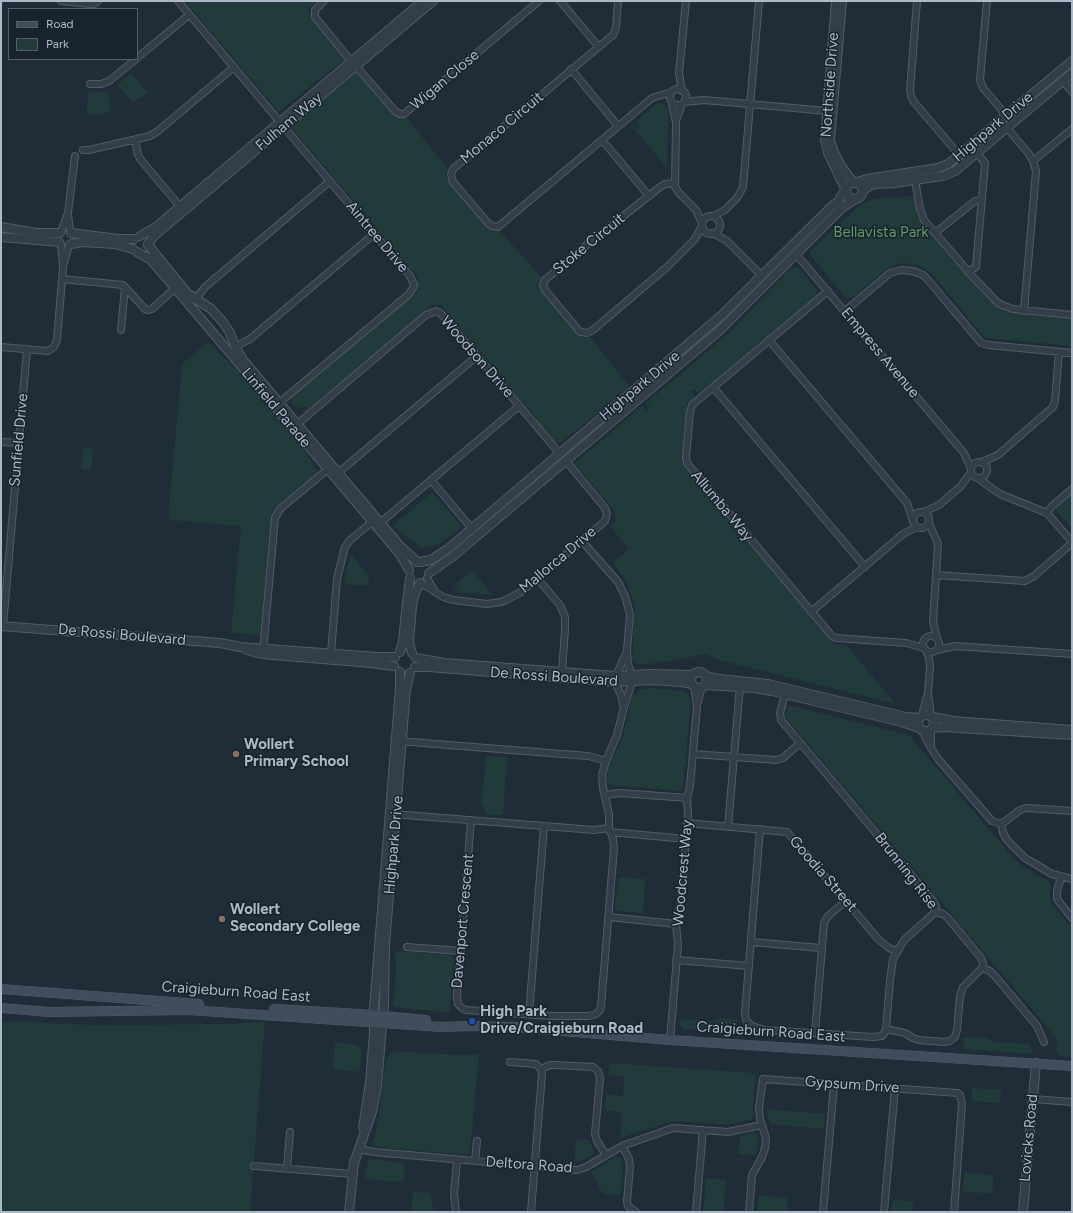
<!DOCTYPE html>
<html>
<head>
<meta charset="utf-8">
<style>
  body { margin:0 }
  #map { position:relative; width:1073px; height:1213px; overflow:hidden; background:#1f2d39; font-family:Figtree,sans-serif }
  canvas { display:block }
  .frame { position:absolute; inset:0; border:2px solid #adb9c6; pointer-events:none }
  .legend { position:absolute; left:8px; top:8px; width:130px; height:52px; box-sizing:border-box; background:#18232d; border:1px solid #545f6a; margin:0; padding:5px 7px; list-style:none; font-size:12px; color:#adb9c6 }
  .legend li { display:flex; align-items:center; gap:8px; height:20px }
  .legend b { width:20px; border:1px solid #545f6a }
</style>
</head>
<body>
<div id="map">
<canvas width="1073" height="1213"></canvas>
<div class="frame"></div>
<ul class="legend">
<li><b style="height:5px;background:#404e5c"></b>Road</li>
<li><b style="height:11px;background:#213a3a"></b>Park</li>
</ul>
</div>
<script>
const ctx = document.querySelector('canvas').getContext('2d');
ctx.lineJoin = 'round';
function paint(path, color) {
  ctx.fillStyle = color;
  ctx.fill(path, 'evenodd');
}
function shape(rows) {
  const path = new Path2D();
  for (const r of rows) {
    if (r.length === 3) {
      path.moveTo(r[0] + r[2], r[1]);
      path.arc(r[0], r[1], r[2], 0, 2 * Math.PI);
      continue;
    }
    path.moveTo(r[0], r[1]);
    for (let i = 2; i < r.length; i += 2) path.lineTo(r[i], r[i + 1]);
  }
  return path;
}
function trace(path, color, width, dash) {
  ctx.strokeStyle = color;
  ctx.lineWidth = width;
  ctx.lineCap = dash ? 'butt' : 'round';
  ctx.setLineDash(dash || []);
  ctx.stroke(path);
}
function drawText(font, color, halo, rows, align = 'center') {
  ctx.font = font + ' Figtree,sans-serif';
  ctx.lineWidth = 3;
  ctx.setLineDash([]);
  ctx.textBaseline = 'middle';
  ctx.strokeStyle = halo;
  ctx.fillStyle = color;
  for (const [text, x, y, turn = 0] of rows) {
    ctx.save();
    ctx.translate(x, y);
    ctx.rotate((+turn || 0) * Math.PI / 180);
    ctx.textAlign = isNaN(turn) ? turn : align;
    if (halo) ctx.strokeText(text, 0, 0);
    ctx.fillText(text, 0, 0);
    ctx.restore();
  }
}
paint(shape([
  [185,1,317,1,307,10,346,58,279,112],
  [357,70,394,115,406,117,448,169,446,176,447,179,490,230,500,231,542,278,539,282,539,288,559,312,578,335,584,338,590,337,630,387,559,444,558,443,555,444,534,419,537,418,505,384,507,383,441,305,432,305,305,412,301,412,306,408,304,406,298,409,291,402,292,397,418,290,418,284,417,280,418,278,291,127],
  [131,73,148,93,133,102,117,85],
  [89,91,108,93,111,112,96,115,86,114],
  [657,103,661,103,667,108,669,112,667,168,631,125,632,124,637,129,640,127,636,121],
  [914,196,918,217,976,287,993,303,1001,309,1014,313,1072,319,1072,346,985,338,935,278,927,270,918,265,911,264,903,263,891,266,851,298,846,298,810,254,810,251,858,207,867,201,878,198],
  [798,267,817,290,817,295,699,394,694,389,691,391,695,397,687,404,682,462,835,644,846,645,896,704,716,659,708,654,700,654,691,657,649,664,638,664,632,659,635,608,634,603,626,581,613,563,629,549,610,526,615,522,615,512,575,464,576,462,643,405,647,411,650,408,646,403,729,333,791,268],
  [208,342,285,418,319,473,279,506,275,511,272,517,261,635,231,633,241,526,171,520,168,517,182,364],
  [83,448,93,449,91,470,81,469],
  [432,492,462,527,443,541,435,546,421,548,393,526],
  [1072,493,1072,529,1056,510,1056,506],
  [351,554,369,576,368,586,344,584,346,571],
  [472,570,493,595,452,592,458,588,455,585],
  [652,688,682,691,688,694,691,701,683,788,681,791,610,785,606,783,610,762,623,737,632,696,640,689],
  [788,705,909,735,1015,860,1027,869,1049,882,1051,886,1050,895,1051,903,1072,928,1072,1057,1060,1056,1056,1051,1057,1039,787,719,786,714],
  [486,756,507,757,503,815,485,814,485,807,481,806],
  [619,877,645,879,643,913,618,911,615,908,617,886],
  [398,951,451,955,454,958,450,1013,395,1007,393,1004,396,969,395,953],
  [721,1018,737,1019,737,1032,684,1029,680,1024,681,1019,712,1021],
  [26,1021,59,1024,108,1025,236,1024,265,1021,250,1212,1,1212,1,1022],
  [964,1037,988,1038,994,1042,1029,1044,1033,1054,963,1049],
  [335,1042,358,1046,362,1051,360,1072,333,1069],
  [392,1051,460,1055,479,1054,470,1153,467,1155,375,1147,373,1145,379,1116,383,1077,387,1057],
  [609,1063,756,1073,753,1110,754,1116,752,1119,727,1125,673,1121,620,1138,622,1112,605,1110,606,1094,623,1096,625,1077,608,1075],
  [972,1088,1001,1090,1000,1103,971,1101],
  [766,1109,825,1114,824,1129,770,1124],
  [754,1132,757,1134,758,1139,757,1152,755,1156,738,1154,740,1136],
  [576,1139,589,1140,594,1150,593,1154,580,1162,574,1163],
  [617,1156,621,1157,623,1165,621,1193,618,1195,603,1194,591,1172],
  [369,1159,405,1163,404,1182,365,1179,368,1160],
  [964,1172,994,1175,992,1194,963,1191],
  [706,1178,726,1180,723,1212,703,1212],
  [413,1192,430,1193,434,1212,411,1212],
  [758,1195,788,1198,787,1212,757,1212],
  [893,1200,913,1201,912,1212,891,1212]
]), '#213a3a');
const minor = shape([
  [61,1,90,4,94,4,98,1],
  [178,1,280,122],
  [324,1,315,10,315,17,351,61],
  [560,1,598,46],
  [618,1,616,28,613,35,453,169,451,175,453,182,488,223,492,226,498,227,652,98,672,92],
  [917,1,910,90,911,96,914,102,960,156],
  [987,1,980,80,983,88,1001,109,1005,118],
  [137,58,189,15],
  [356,66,395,111,400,114,404,114,539,1],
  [571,69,618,126],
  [1063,81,1072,92],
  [90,84,101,84,109,81,136,59],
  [678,97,8],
  [682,91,679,73,686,1],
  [684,102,704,100,827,111],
  [672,104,676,123,675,187,679,193,696,210,702,223],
  [676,121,682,104],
  [1007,128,1029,154,1033,161,1036,171,1024,311],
  [135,140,138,155,141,160,183,210],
  [602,140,649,196],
  [83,150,89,150,150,136,158,131,234,67],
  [1033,161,1072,129],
  [915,180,920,209,924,220,973,277,997,302,1002,305,1013,309,1072,315],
  [674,183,665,184,660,187,583,248,545,280,543,285,545,290,580,332,587,333,593,330,666,268,695,239,702,226],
  [68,214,70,232],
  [713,216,725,210,735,200,739,195,743,187,759,1],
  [711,225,9],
  [61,232,68,213,75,156],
  [713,233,727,241,762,276],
  [935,233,975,201,981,200],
  [796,254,964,453,971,469],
  [64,263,69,245],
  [968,272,976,267,985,163,977,153],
  [62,279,123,285,125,287,121,330],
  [125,287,145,309,149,310,152,309,175,288],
  [828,291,692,405,690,412,686,457,687,463,832,636,836,638,906,643,924,648],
  [195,300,205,287,330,181],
  [845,311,890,273,901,270,913,271,923,275,928,280,981,343,988,345,1072,353],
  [769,340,907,503,912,518],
  [1,347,48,351,54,347,57,340,63,267,61,244],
  [235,347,250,339,374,234],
  [713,387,865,567],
  [279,403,408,295,413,288,414,285,410,276,284,127],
  [295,426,426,315,436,311,440,313,445,318,560,454],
  [1,442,19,443],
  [979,470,8],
  [982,462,998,455,1053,407,1055,401,1059,352],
  [338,473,477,356],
  [979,479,1000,494,1047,513,1072,542],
  [431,480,472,529],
  [921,520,8],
  [924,512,939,505,961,486,971,472],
  [1047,513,1052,506,1072,489],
  [380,523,519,406],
  [929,523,938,544,933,622,937,638],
  [582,541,618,582,625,596,630,615,627,650,628,664,632,676],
  [936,575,1025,581,1034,576,1072,543],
  [427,578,434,590],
  [537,578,560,605,565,617,565,629,562,672],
  [421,583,443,597,453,600,487,604,501,602,508,599,521,592,582,541,605,521,607,514,605,508,566,461],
  [811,612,903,534,917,527],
  [3,626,27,349],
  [931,644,8],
  [926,650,929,658,930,667,928,693,931,716],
  [937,650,955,646,1072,654],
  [263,651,275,518,280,509,328,469],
  [331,653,337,579,345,547,350,540,372,522],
  [616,676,626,653],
  [615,682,621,695,623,705],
  [785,694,780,713,781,720,934,902,936,907,935,912,943,914,948,918,981,958,983,963,982,968,990,971,995,976,1037,1026,1044,1042],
  [697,705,702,687],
  [922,715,927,696],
  [931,729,931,748],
  [922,730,927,741,938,759,992,821,999,823,1003,823,1020,810,1026,808,1072,811],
  [398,741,588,756,606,761],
  [693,754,776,760,783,758,800,743],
  [605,795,620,793,687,798],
  [393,814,594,830,609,828],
  [471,820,457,995,458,1004,462,1008,466,1010,551,1016,589,1016,596,1014,600,1010,601,1006,614,848,613,839,609,828,609,814,603,788,602,775,606,761,617,735,624,707,632,682],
  [687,823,787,832,879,940,889,948,897,951],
  [1001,823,1003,833,1007,840,1025,858,1052,874,1072,879],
  [728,827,740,686],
  [760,829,745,1013,746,1020,752,1026,765,1030,873,1037,882,1036,885,1032,886,1029,905,1033,913,1038,919,1040,944,1042,950,1041,955,1037,957,1030,960,996,963,987,982,968],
  [610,832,686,839],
  [1061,877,1057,891,1057,899,1072,918],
  [609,917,676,924],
  [751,942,821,948],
  [407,947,461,951],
  [676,960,749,966],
  [529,1014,544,826],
  [886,1029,890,981,893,959,904,940,931,916,935,912],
  [815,1033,824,923,828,916,846,901],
  [670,1040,678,945,676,924,681,902,688,815,687,798,690,786,697,707,694,686],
  [510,1062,536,1064,541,1069,542,1074,531,1212],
  [541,1069,550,1065,555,1065,593,1067,598,1071,600,1078,595,1134,597,1141,606,1155],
  [1033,1099,1072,1102],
  [622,1146,629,1159,630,1166,627,1202,628,1206,636,1212],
  [358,1149,374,1152,577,1170,586,1167,622,1146,673,1128,728,1132,762,1125],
  [475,1161,477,1141],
  [254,1166,352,1174],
  [287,1168,290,1132],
  [456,1212,454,1194,457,1160],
  [696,1212,703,1130],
  [749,1212,752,1175,762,1157,765,1148,766,1138,760,1119,759,1108,763,1079,958,1093,960,1095,962,1104,954,1212],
  [823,1212,834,1084],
  [884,1212,895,1088]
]);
const tertiary = shape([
  [836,1,825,140,828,153,845,188],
  [842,1,830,141,834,152,841,166,849,177,854,182],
  [857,182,867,179,938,168,948,164,1072,61],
  [863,191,861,186,854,182,849,184,845,190,849,198,857,199,861,196,863,191,869,186,875,184,894,183,935,177,943,176,955,171,1072,73],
  [1,227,37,233,60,233],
  [71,233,118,239,134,239],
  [140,236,156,227,423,1],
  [1,237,59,242],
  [71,244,83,242,114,244,133,249],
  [148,244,155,235,433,1],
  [148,245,187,293,211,309,222,321,229,331,237,350,243,360,399,545,417,562],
  [137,252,150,259,175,288,399,553,409,570],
  [420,562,431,560,448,549,722,315,832,206,838,202,845,190],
  [429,573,452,557,719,331,843,207,854,200],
  [1,626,220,643,240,647,377,657,395,657],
  [246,650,262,654,371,663,394,666],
  [400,652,403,641,407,602,410,578],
  [412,653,409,642,412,606,414,595,420,583],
  [416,658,444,663,616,676,651,674,692,675],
  [415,667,429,667,615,682,652,680,682,682,692,684],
  [699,680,8],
  [706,676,719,679,768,684,906,717,919,718],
  [705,685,754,688,772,691,902,722,919,728],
  [926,723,8],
  [933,717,953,721,1072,730],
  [932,728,944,727,1072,735],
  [363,1128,370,1082,374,1034,374,1008,400,688,400,672],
  [349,1212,354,1163,372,1112,377,1085,384,1004,385,944,406,689,410,673],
  [1023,1212,1036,1063]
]);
const secondary = shape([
  [1,989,199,1004],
  [1,1008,49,1012,188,1010,441,1027,469,1026,515,1027,670,1040,1072,1066],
  [274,1009,360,1014,426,1020]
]);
trace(minor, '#505c67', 8);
trace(tertiary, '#505c67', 10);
trace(secondary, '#505c67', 10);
trace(minor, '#333e49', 6);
trace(tertiary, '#333e49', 8);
trace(secondary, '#404e5c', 9);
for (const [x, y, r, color] of [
  [236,754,4,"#8d6e63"],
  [222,919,4,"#8d6e63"],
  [472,1021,4,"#1a4fb4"]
]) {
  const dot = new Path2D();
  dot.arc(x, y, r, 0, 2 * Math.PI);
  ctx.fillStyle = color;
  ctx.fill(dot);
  trace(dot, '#18232d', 1.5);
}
drawText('15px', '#adb9c6', '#18232d', [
  ["Wigan Close",445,80,-40],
  ["Northside Drive",830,85,-86],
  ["Fulham Way",289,122,-40],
  ["Highpark Drive",993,127,-40],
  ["Monaco Circuit",502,128,-40],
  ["Aintree Drive",377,237,50],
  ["Stoke Circuit",589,244,-39],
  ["Empress Avenue",880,353,50],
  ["Woodson Drive",477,357,49],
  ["Highpark Drive",640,386,-40],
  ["Linfield Parade",276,408,50],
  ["Sunfield Drive",19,440,-85],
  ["Allumba Way",722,506,50],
  ["Mallorca Drive",558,560,-40],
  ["De Rossi Boulevard",122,635,5],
  ["De Rossi Boulevard",554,677,4],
  ["Highpark Drive",394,845,-85],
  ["Brunning Rise",906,871,52],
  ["Woodcrest Way",683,873,-85],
  ["Goodia Street",823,874,49],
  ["Davenport Crescent",463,921,-85],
  ["Craigieburn Road East",236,992,4],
  ["Craigieburn Road East",771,1032,4],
  ["Gypsum Drive",852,1085,4],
  ["Lovicks Road",1029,1138,-85],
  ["Deltora Road",529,1165,4]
]);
drawText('15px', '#63986a', '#18232d', [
  ["Bellavista Park",881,233]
]);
drawText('bold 15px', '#adb9c6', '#18232d', [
  ["Wollert",244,745],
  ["Primary School",244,762],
  ["Wollert",230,910],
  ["Secondary College",230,927],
  ["High Park",480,1012],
  ["Drive/Craigieburn Road",480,1029]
], 'left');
</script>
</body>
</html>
